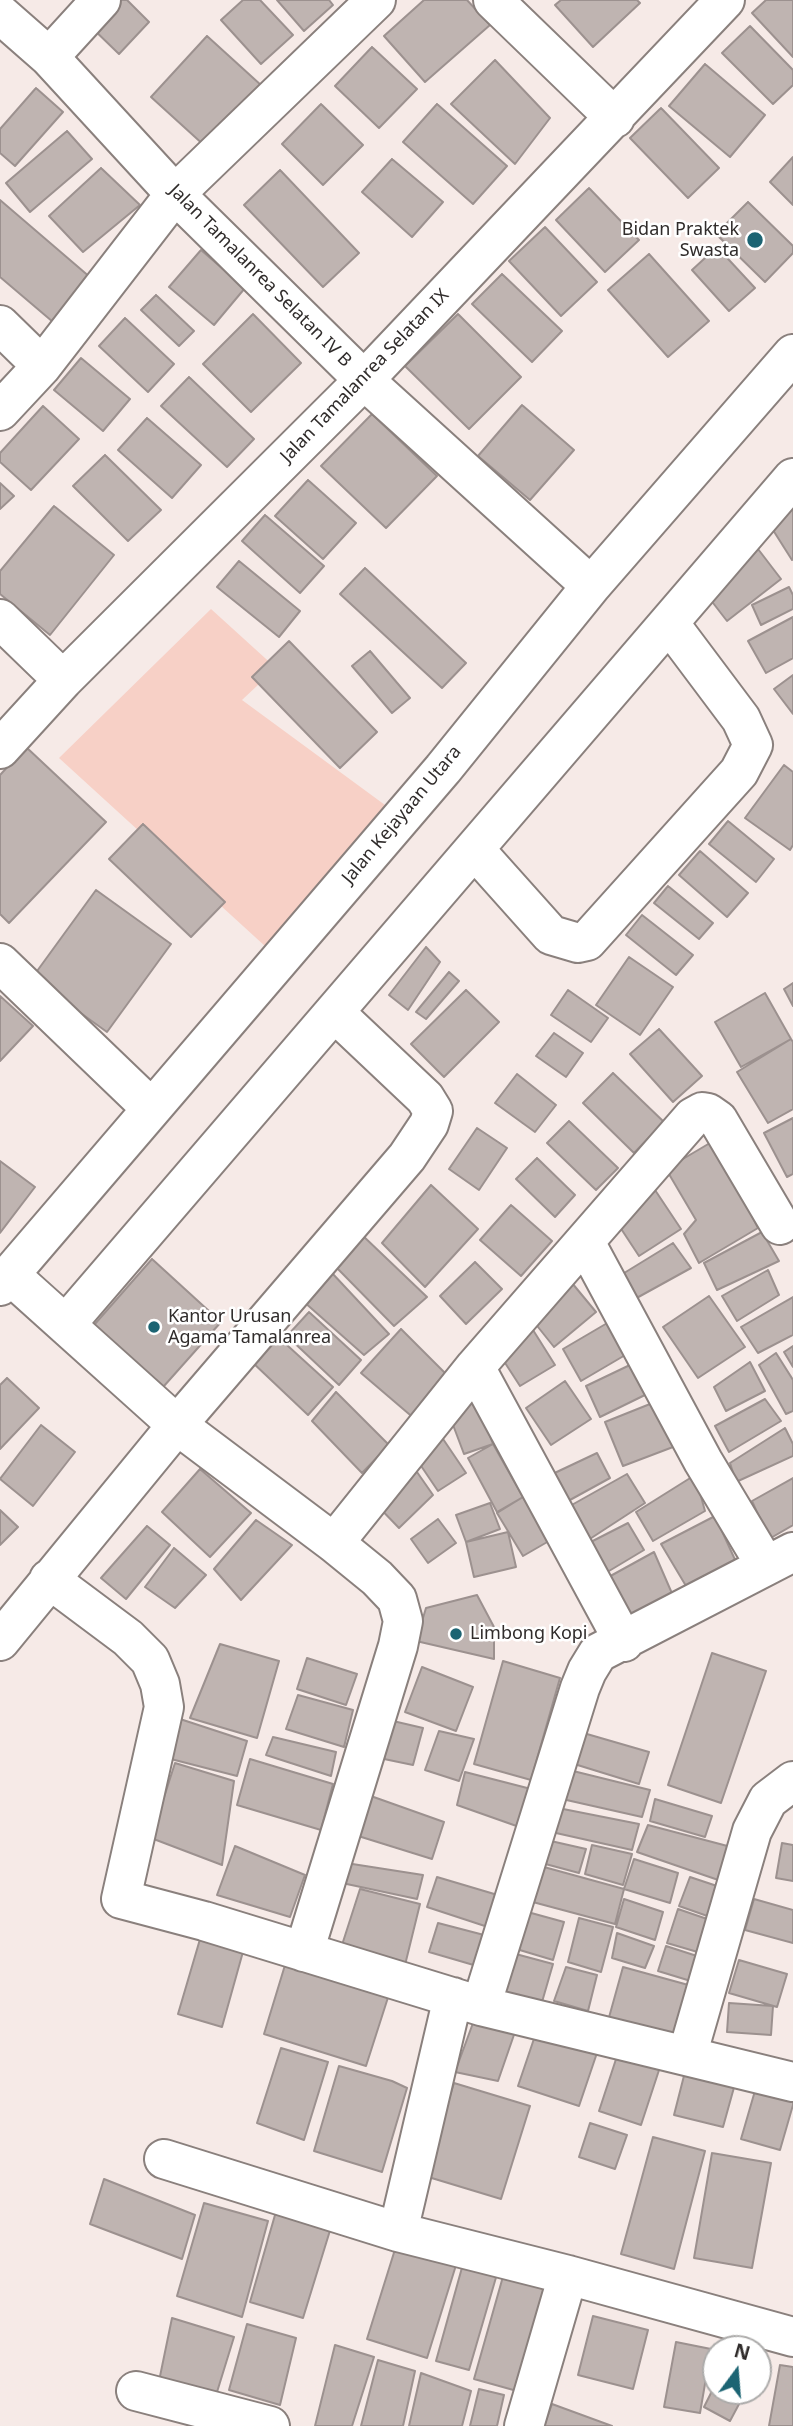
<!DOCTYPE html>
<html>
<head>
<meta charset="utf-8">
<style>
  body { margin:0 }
  #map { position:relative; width:793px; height:2426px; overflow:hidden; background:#f6eae7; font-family:"Noto Sans",sans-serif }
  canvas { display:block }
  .north { position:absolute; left:702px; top:2335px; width:70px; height:70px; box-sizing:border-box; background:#fff; border:2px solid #acabaa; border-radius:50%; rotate:16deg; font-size:19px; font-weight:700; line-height:28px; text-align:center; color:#302c2b }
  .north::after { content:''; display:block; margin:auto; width:24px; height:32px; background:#1c6473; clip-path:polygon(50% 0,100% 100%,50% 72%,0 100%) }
</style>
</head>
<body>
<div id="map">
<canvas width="793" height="2426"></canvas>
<div class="north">N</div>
</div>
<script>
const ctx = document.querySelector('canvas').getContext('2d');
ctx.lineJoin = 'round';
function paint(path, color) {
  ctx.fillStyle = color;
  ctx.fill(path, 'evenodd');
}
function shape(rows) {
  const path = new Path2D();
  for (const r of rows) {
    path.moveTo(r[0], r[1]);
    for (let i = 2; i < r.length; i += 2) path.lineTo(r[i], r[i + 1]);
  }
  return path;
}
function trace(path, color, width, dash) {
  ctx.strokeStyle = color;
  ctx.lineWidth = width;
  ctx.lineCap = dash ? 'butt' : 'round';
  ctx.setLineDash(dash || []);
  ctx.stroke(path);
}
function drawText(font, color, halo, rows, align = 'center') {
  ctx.font = font + ' "Noto Sans",sans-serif';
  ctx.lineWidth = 5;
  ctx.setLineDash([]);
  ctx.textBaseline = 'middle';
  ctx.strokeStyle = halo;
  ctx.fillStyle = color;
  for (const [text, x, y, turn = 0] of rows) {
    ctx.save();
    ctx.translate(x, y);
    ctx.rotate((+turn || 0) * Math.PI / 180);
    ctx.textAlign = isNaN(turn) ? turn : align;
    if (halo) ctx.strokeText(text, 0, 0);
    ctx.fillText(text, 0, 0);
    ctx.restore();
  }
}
paint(shape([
  [211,609,276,668,242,700,385,805,266,947,59,758]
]), '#f7d0c6');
const building = shape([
  [108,0,127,0,149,22,119,54,87,23,108,0],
  [243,0,260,0,293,35,261,64,221,20,243,0],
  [277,0,329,0,333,5,304,31,277,0],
  [424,0,467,0,490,25,425,82,384,36,424,0],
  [561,0,637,0,640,3,593,47,555,5,561,0],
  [766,0,793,0,793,57,752,13,766,0],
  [750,26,793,70,793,85,773,104,722,53,750,26],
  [207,36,262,86,206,147,151,97,207,36],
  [372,47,417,89,379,128,335,86,372,47],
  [495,60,550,118,515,164,451,104,495,60],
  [705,64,765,115,730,157,669,106,705,64],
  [36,88,63,112,15,166,0,153,0,129,36,88],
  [321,104,363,145,323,185,282,144,321,104],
  [437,104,507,166,473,204,403,142,437,104],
  [661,108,719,168,688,198,630,138,661,108],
  [67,131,92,159,30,212,6,183,67,131],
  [793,157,793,205,770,182,793,157],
  [392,159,443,202,412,237,362,192,392,159],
  [101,168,140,205,83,252,49,216,101,168],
  [280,170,359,253,323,287,244,205,280,170],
  [589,188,639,240,605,272,556,220,589,188],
  [0,200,91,278,53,322,0,277,0,200],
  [748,202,793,246,793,253,765,282,716,234,748,202],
  [545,227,597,282,561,316,509,261,545,227],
  [717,247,755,288,729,311,692,270,717,247],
  [201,250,245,288,214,325,169,287,201,250],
  [649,254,709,321,668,357,608,290,649,254],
  [502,274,562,331,532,362,472,304,502,274],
  [156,295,194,331,179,346,141,310,156,295],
  [253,314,301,363,251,412,203,364,253,314],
  [458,314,521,377,469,429,405,366,458,314],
  [125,318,174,364,148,392,99,346,125,318],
  [81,358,130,399,103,431,54,390,81,358],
  [189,377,254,439,227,467,161,406,189,377],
  [522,405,574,450,530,500,478,456,522,405],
  [43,406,79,439,31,490,0,462,0,453,43,406],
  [372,414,437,476,386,528,321,466,372,414],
  [147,418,201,465,172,498,118,450,147,418],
  [105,455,161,510,128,541,73,486,105,455],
  [308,480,356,523,323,559,275,516,308,480],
  [0,483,14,496,0,509,0,483],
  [793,502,793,559,792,560,766,519,793,502],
  [54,506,114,555,50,635,0,594,0,571,54,506],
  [265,515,324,566,300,593,242,541,265,515],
  [758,549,781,579,727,621,703,590,758,549],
  [239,561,300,611,279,637,217,587,239,561],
  [365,568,466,663,442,688,340,594,365,568],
  [789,587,793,595,793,609,761,625,752,605,789,587],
  [793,617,793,658,766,673,748,641,793,617],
  [289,641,377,732,340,768,252,677,289,641],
  [370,651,410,698,392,713,352,666,370,651],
  [793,675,793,714,774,689,793,675],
  [26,747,106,822,9,923,0,914,0,775,26,747],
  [784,765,793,772,793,845,790,850,745,818,784,765],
  [728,821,774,859,756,882,709,844,728,821],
  [143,824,225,902,191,937,109,859,143,824],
  [700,851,748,893,727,917,679,875,700,851],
  [668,886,713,923,699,939,654,903,668,886],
  [96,890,171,944,107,1032,32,978,96,890],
  [642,915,693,955,676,975,626,935,642,915],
  [426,947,440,962,408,1010,389,995,426,947],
  [629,957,673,987,640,1035,596,1005,629,957],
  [449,972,459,981,426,1019,416,1012,449,972],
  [793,983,793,1006,784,989,793,983],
  [466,990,499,1022,444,1077,411,1044,466,990],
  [568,990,608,1018,591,1042,551,1015,568,990],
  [765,993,791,1039,741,1067,715,1022,765,993],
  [0,996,33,1026,0,1061,0,996],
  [659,1029,702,1076,673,1102,630,1054,659,1029],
  [554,1033,583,1053,566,1077,536,1056,554,1033],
  [791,1039,793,1042,793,1109,768,1123,737,1072,791,1039],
  [613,1073,664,1122,634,1153,583,1103,613,1073],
  [517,1074,556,1105,535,1132,495,1103,517,1074],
  [793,1118,793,1174,787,1177,764,1133,793,1118],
  [569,1121,618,1168,596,1190,547,1143,569,1121],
  [477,1128,507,1148,479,1190,449,1169,477,1128],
  [715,1140,758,1228,699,1263,684,1234,696,1220,666,1169,715,1140],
  [537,1158,575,1195,555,1217,516,1179,537,1158],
  [0,1161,35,1187,0,1233,0,1161],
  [651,1184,681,1229,639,1256,612,1215,651,1184],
  [431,1185,478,1229,425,1287,382,1243,431,1185],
  [511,1205,552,1241,521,1276,480,1240,511,1205],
  [762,1232,779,1261,717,1290,704,1263,762,1232],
  [361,1234,427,1297,394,1326,335,1266,361,1234],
  [673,1243,691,1268,633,1300,616,1278,673,1243],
  [152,1259,221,1322,156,1395,87,1333,152,1259],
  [475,1262,502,1289,466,1324,440,1296,475,1262],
  [768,1270,779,1295,737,1321,722,1296,768,1270],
  [332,1273,389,1334,364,1355,303,1301,332,1273],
  [572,1283,596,1312,554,1347,530,1317,572,1283],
  [709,1296,745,1347,698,1378,663,1327,709,1296],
  [793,1297,793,1335,758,1353,741,1327,793,1297],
  [309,1312,361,1360,339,1385,287,1336,309,1312],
  [609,1322,627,1354,581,1381,563,1349,609,1322],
  [401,1329,450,1378,416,1420,361,1373,401,1329],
  [533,1330,555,1365,520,1386,498,1352,533,1330],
  [277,1336,333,1387,308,1415,251,1361,277,1336],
  [793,1346,793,1367,784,1352,793,1346],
  [776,1353,793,1380,793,1411,786,1414,759,1365,776,1353],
  [750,1362,765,1391,726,1411,714,1387,750,1362],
  [632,1364,647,1394,600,1417,586,1386,632,1364],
  [7,1378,39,1408,0,1449,0,1385,7,1378],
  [565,1381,591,1419,551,1445,526,1408,565,1381],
  [336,1392,389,1445,362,1473,312,1421,336,1392],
  [476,1398,493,1444,464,1454,447,1409,476,1398],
  [765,1399,781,1421,729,1452,715,1426,765,1399],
  [655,1402,673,1447,623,1466,605,1422,655,1402],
  [41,1425,75,1452,33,1506,0,1479,41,1425],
  [785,1428,793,1444,793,1456,736,1482,730,1463,785,1428],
  [439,1433,466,1473,438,1491,411,1451,439,1433],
  [493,1444,523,1497,497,1512,468,1458,493,1444],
  [597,1453,610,1478,559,1506,544,1478,597,1453],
  [410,1462,433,1495,399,1528,371,1499,410,1462],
  [200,1469,251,1513,210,1557,162,1512,200,1469],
  [627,1474,645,1503,576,1548,561,1511,627,1474],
  [695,1475,705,1511,653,1541,636,1512,695,1475],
  [793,1478,793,1525,769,1539,752,1501,793,1478],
  [523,1497,549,1541,523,1556,497,1513,523,1497],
  [490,1503,500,1529,466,1542,456,1515,490,1503],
  [0,1510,18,1527,0,1545,0,1510],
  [715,1516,737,1564,689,1591,661,1544,715,1516],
  [438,1519,456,1543,428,1563,411,1539,438,1519],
  [256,1520,292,1545,241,1600,214,1569,256,1520],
  [628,1523,644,1550,594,1580,577,1549,628,1523],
  [147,1526,170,1545,126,1599,101,1578,147,1526],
  [508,1532,516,1567,474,1577,466,1542,508,1532],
  [174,1548,206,1575,175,1608,145,1587,174,1548],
  [654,1552,674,1598,633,1619,605,1579,654,1552],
  [477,1595,494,1627,494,1659,416,1641,426,1608,477,1595],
  [220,1644,279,1661,257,1738,190,1718,220,1644],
  [712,1653,766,1671,721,1803,668,1785,712,1653],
  [307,1658,357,1674,346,1705,297,1689,307,1658],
  [503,1661,560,1678,531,1780,474,1764,503,1661],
  [422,1667,473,1687,456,1731,405,1712,422,1667],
  [298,1695,353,1710,344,1747,286,1729,298,1695],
  [177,1718,247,1741,237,1776,167,1758,177,1718],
  [393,1721,423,1728,413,1765,384,1759,393,1721],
  [439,1731,474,1739,459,1781,425,1770,439,1731],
  [580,1732,649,1752,639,1784,571,1763,580,1732],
  [273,1737,336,1752,331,1776,266,1755,273,1737],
  [250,1759,333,1784,321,1830,237,1805,250,1759],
  [175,1763,234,1781,222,1865,151,1838,175,1763],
  [569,1770,650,1790,642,1817,562,1799,569,1770],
  [465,1772,535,1790,525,1829,457,1805,465,1772],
  [368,1795,444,1822,432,1859,355,1835,368,1795],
  [655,1799,712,1816,705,1837,650,1821,655,1799],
  [553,1807,639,1824,632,1850,547,1831,553,1807],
  [648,1825,735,1848,727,1883,637,1852,648,1825],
  [542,1839,586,1849,579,1873,538,1862,542,1839],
  [782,1843,793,1845,793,1881,776,1878,782,1843],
  [592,1845,632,1854,623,1885,585,1874,592,1845],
  [235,1846,305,1875,290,1917,217,1895,235,1846],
  [634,1859,678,1873,670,1903,624,1889,634,1859],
  [346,1863,423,1875,417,1899,342,1883,346,1863],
  [544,1867,624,1889,615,1924,529,1901,544,1867],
  [437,1877,501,1896,494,1929,427,1907,437,1877],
  [690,1877,723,1888,713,1918,679,1906,690,1877],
  [360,1889,420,1904,405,1965,342,1945,360,1889],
  [624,1899,663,1912,655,1940,616,1927,624,1899],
  [754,1899,793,1910,793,1943,745,1930,754,1899],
  [678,1909,713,1921,701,1953,667,1943,678,1909],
  [524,1911,564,1922,553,1960,513,1948,524,1911],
  [579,1918,613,1927,601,1972,568,1962,579,1918],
  [438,1923,484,1935,477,1966,429,1952,438,1923],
  [203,1929,246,1941,222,2027,178,2014,203,1929],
  [617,1933,654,1946,645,1968,612,1958,617,1933],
  [666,1946,700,1957,694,1982,658,1971,666,1946],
  [289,1952,392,1985,366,2066,264,2034,289,1952],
  [512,1953,553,1964,542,2002,499,1994,512,1953],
  [739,1960,787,1974,777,2007,729,1993,739,1960],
  [566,1967,597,1975,588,2011,554,2001,566,1967],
  [623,1967,692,1986,675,2039,608,2021,623,1967],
  [729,2003,773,2006,771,2035,727,2032,729,2003],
  [473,2023,516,2029,498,2081,455,2072,473,2023],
  [539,2024,600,2044,579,2106,518,2086,539,2024],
  [281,2048,328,2062,304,2140,257,2123,281,2048],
  [619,2050,661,2064,641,2125,599,2111,619,2050],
  [688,2060,738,2073,723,2127,674,2115,688,2060],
  [339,2066,392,2081,407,2088,382,2172,314,2151,339,2066],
  [759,2077,793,2087,793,2105,780,2150,741,2139,759,2077],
  [454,2083,530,2106,501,2199,425,2176,454,2083],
  [590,2123,627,2135,615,2169,579,2157,590,2123],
  [653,2137,705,2151,674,2269,621,2254,653,2137],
  [712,2153,771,2163,752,2268,694,2258,712,2153],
  [104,2179,195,2215,182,2259,90,2224,104,2179],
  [204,2203,268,2221,242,2317,177,2296,204,2203],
  [277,2208,332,2224,303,2318,250,2302,277,2208],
  [397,2243,457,2262,427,2358,367,2339,397,2243],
  [463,2264,497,2274,469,2370,436,2361,463,2264],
  [504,2273,546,2284,517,2391,474,2379,504,2273],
  [593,2316,648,2330,633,2389,578,2375,593,2316],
  [172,2318,234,2337,213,2405,158,2386,172,2318],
  [247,2324,296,2338,280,2405,229,2390,247,2324],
  [676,2342,711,2349,700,2413,664,2407,676,2342],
  [335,2345,374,2357,352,2426,315,2426,335,2345],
  [378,2360,415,2371,403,2426,361,2426,378,2360],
  [780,2365,793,2367,793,2426,769,2426,780,2365],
  [421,2373,471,2391,462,2426,409,2426,421,2373],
  [716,2383,716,2391,746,2391,730,2421,704,2407,716,2383],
  [479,2389,504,2395,497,2426,470,2426,479,2389],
  [552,2404,612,2426,544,2426,552,2404]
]);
paint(building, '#bfb4b1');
trace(building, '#9c918f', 2);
const street = shape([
  [493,0,615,118],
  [0,14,49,57,175,194,364,380,591,586],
  [49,57,101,0],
  [0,325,42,366],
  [0,411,42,366,175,194,376,0],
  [0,619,63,680],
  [0,749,63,680,364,380,725,0],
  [475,850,551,935,578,943,587,941,739,772,753,745,741,719,669,623],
  [0,963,151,1108],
  [585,1242,703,1461,766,1566],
  [9,1274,177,1425,334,1543,377,1578,397,1599,403,1621,398,1646,304,1952],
  [0,1286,443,769,591,586,793,354],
  [66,1324,793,478],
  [475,1367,624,1642],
  [334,1543,475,1367,693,1117,702,1112,708,1113,718,1120,780,1225],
  [49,1579,128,1638,150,1660,160,1684,164,1707,121,1899,204,1921,481,2006,793,2082],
  [0,1641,177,1425,407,1157,429,1124,433,1111,425,1098,334,1012],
  [481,2006,580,1688,587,1671,598,1653,793,1552],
  [687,2056,752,1831,768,1800,793,1781],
  [164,2159,398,2232,568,2275,793,2337],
  [398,2232,453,1997],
  [136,2391,270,2426],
  [524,2426,568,2275]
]);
trace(street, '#8a807d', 42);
trace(street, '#fff', 38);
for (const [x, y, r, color] of [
  [755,240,9,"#1c6473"],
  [154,1327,7,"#1c6473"],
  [456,1634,7,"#1c6473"]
]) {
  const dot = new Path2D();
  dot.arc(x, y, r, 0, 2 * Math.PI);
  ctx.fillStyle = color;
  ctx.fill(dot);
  trace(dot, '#fff', 2.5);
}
drawText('18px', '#302c2b', '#fff', [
  ["Bidan Praktek",739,230,"right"],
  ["Swasta",739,251,"right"],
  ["Kantor Urusan",168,1317],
  ["Agama Tamalanrea",168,1338],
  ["Limbong Kopi",470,1634]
], 'left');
drawText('18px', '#302c2b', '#fff', [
  ["Jalan Tamalanrea Selatan IV B",260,276,45],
  ["Jalan Tamalanrea Selatan IX",365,376,-46],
  ["Jalan Kejayaan Utara",402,815,-50]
]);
</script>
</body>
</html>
